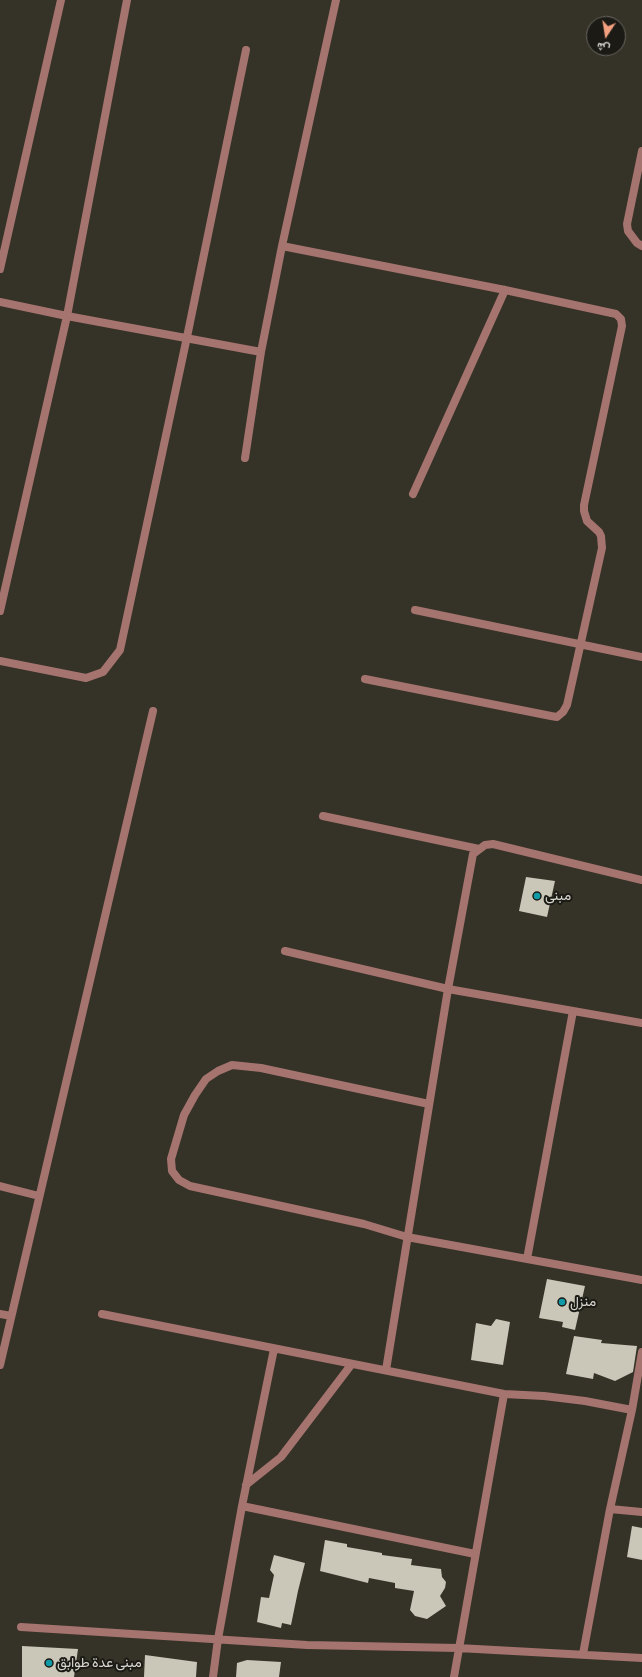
<!DOCTYPE html>
<html>
<head>
<meta charset="utf-8">
<style>
  body { margin:0 }
  #map { position:relative; width:642px; height:1677px; overflow:hidden; background:#353227; font-family:"Alegreya Sans",Vazirmatn,sans-serif }
  canvas { display:block }
  .north { position:absolute; left:586px; top:16px; width:40px; height:40px; box-sizing:border-box; background:#1c1a15; border:1px solid #67655f; border-radius:50%; rotate:192deg; font-size:11px; font-weight:700; line-height:16px; text-align:center; color:#d8d6cf }
  .north::after { content:''; display:block; margin:auto; width:14px; height:18px; background:#f2a07f; clip-path:polygon(50% 0,100% 100%,50% 72%,0 100%) }
</style>
</head>
<body>
<div id="map">
<canvas width="642" height="1677"></canvas>
<div class="north">ش</div>
</div>
<script>
const ctx = document.querySelector('canvas').getContext('2d');
ctx.lineJoin = 'round';
function paint(path, color) {
  ctx.fillStyle = color;
  ctx.fill(path, 'evenodd');
}
function shape(rows) {
  const path = new Path2D();
  for (const r of rows) {
    path.moveTo(r[0], r[1]);
    for (let i = 2; i < r.length; i += 2) path.lineTo(r[i], r[i + 1]);
  }
  return path;
}
function trace(path, color, width, dash) {
  ctx.strokeStyle = color;
  ctx.lineWidth = width;
  ctx.lineCap = dash ? 'butt' : 'round';
  ctx.setLineDash(dash || []);
  ctx.stroke(path);
}
function drawText(font, color, halo, rows, align = 'center') {
  ctx.font = font + ' "Alegreya Sans",Vazirmatn,sans-serif';
  ctx.lineWidth = 4;
  ctx.setLineDash([]);
  ctx.textBaseline = 'middle';
  ctx.strokeStyle = halo;
  ctx.fillStyle = color;
  for (const [text, x, y, turn = 0] of rows) {
    ctx.save();
    ctx.translate(x, y);
    ctx.rotate((+turn || 0) * Math.PI / 180);
    ctx.textAlign = isNaN(turn) ? turn : align;
    if (halo) ctx.strokeText(text, 0, 0);
    ctx.fillText(text, 0, 0);
    ctx.restore();
  }
}
paint(shape([
  [526,877,555,881,547,917,519,911],
  [547,1279,585,1286,575,1330,562,1327,563,1322,539,1318],
  [496,1319,510,1322,503,1365,471,1360,476,1323,491,1326],
  [574,1336,602,1340,601,1343,637,1346,633,1372,615,1381,594,1373,593,1379,566,1374],
  [632,1526,642,1528,642,1560,627,1557],
  [325,1540,347,1544,347,1547,382,1553,382,1555,412,1559,411,1565,441,1569,442,1577,446,1582,445,1588,440,1596,446,1606,427,1619,415,1616,410,1610,414,1591,395,1588,395,1583,369,1578,368,1583,320,1571],
  [274,1555,305,1563,298,1591,291,1625,282,1623,281,1628,257,1622,261,1597,269,1598,274,1575,270,1570],
  [22,1646,78,1649,74,1677,22,1677],
  [145,1655,197,1662,196,1677,144,1677],
  [247,1660,281,1662,279,1677,236,1677,237,1663]
]), '#cac7b9');
trace(shape([
  [642,151,627,224,628,231,637,243,642,246],
  [282,246,336,0],
  [0,269,61,0],
  [0,302,67,316,261,352],
  [245,458,261,352,282,246,505,290,616,314,621,319,622,326,584,505,584,511,587,521,599,532,601,536,602,548,567,705,563,712,557,717,551,716,365,679],
  [413,494,505,290],
  [415,610,642,657],
  [0,611,67,316,127,0],
  [0,661,86,678,103,672,120,650,187,337,246,50],
  [323,816,479,849],
  [285,951,448,989,642,1023],
  [429,1104,261,1068,232,1065,218,1071,206,1079,195,1095,184,1115,171,1159,172,1171,179,1180,190,1186,364,1224,407,1237,642,1280],
  [0,1186,39,1196],
  [527,1259,573,1011],
  [0,1314,11,1316],
  [102,1314,504,1394,544,1396,585,1401,632,1410],
  [0,1365,153,711],
  [386,1370,448,989,473,854,485,845,493,844,642,880],
  [246,1485,281,1457,351,1365],
  [242,1506,475,1554],
  [610,1509,642,1512],
  [21,1627,307,1645,458,1648,642,1658],
  [583,1654,610,1509,632,1410,642,1352],
  [213,1677,218,1639,242,1506,274,1349],
  [454,1677,504,1394]
]), '#a5746f', 8);
for (const [x, y, r, color] of [
  [537,896,4,"#0f9aa8"],
  [562,1302,4,"#0f9aa8"],
  [49,1663,4,"#0f9aa8"]
]) {
  const dot = new Path2D();
  dot.arc(x, y, r, 0, 2 * Math.PI);
  ctx.fillStyle = color;
  ctx.fill(dot);
  trace(dot, '#1c1a15', 1.5);
}
drawText('14px', '#d8d6cf', '#1c1a15', [
  ["مبنى",545,896],
  ["منزل",570,1302],
  ["مبنى عدة طوابق",57,1663]
], 'left');
</script>
</body>
</html>
